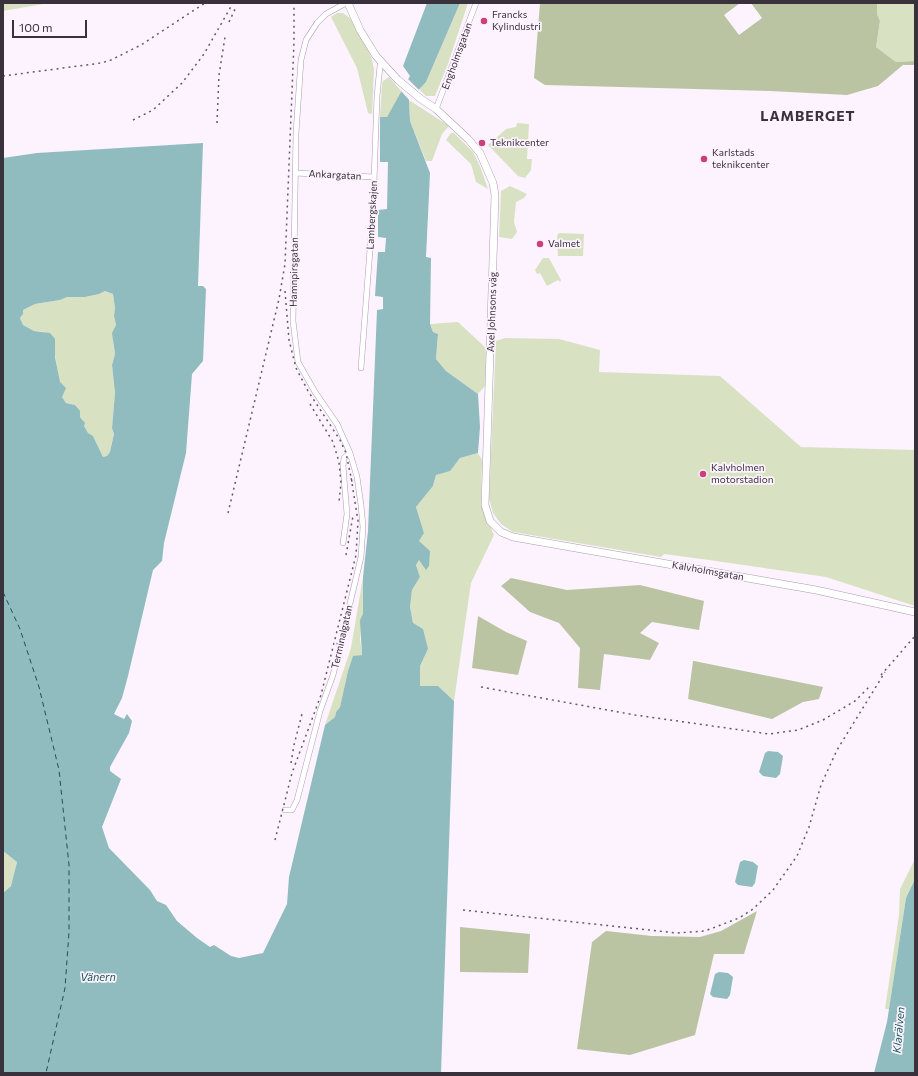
<!DOCTYPE html>
<html>
<head>
<meta charset="utf-8">
<style>
  body { margin:0 }
  #map { position:relative; width:918px; height:1076px; overflow:hidden; background:#fcf3fe; font-family:Commissioner,sans-serif }
  canvas { display:block }
  .frame { position:absolute; inset:0; border:4px solid #39313b; pointer-events:none }
  .scale { position:absolute; left:12px; top:20px; width:75px; height:18px; box-sizing:border-box; border:2px solid #39313b; border-top:0; padding-left:5px; font-size:12px; line-height:14px; white-space:nowrap; color:#39313b; -webkit-text-stroke:3px #fcf3fe; paint-order:stroke }
</style>
</head>
<body>
<div id="map">
<canvas width="918" height="1076"></canvas>
<div class="frame"></div>
<div class="scale">100 m</div>
</div>
<script>
const ctx = document.querySelector('canvas').getContext('2d');
ctx.lineJoin = 'round';
function paint(path, color) {
  ctx.fillStyle = color;
  ctx.fill(path, 'evenodd');
}
function shape(rows) {
  const path = new Path2D();
  for (const r of rows) {
    path.moveTo(r[0], r[1]);
    for (let i = 2; i < r.length; i += 2) path.lineTo(r[i], r[i + 1]);
  }
  return path;
}
function trace(path, color, width, dash) {
  ctx.strokeStyle = color;
  ctx.lineWidth = width;
  ctx.lineCap = dash ? 'butt' : 'round';
  ctx.setLineDash(dash || []);
  ctx.stroke(path);
}
function drawText(font, color, halo, rows, align = 'center') {
  ctx.font = font + ' Commissioner,sans-serif';
  ctx.lineWidth = 3.5;
  ctx.setLineDash([]);
  ctx.textBaseline = 'middle';
  ctx.strokeStyle = halo;
  ctx.fillStyle = color;
  for (const [text, x, y, turn = 0] of rows) {
    ctx.save();
    ctx.translate(x, y);
    ctx.rotate((+turn || 0) * Math.PI / 180);
    ctx.textAlign = isNaN(turn) ? turn : align;
    if (halo) ctx.strokeText(text, 0, 0);
    ctx.fillText(text, 0, 0);
    ctx.restore();
  }
}
paint(shape([
  [3,3,49,3,3,11],
  [460,3,468,3,448,64,435,96,426,96,419,89,426,82],
  [877,3,915,3,915,61,896,62,876,47,880,21,877,14],
  [337,13,343,13,350,18,371,56,374,69,372,114,368,113,357,68,331,17],
  [389,77,402,92,387,117,380,117,382,84,383,81],
  [409,100,449,126,442,134,432,161,426,161,410,121],
  [517,123,529,124,527,159,532,159,531,170,525,178,518,176,488,145,506,129,516,127],
  [451,133,454,133,473,152,480,166,488,189,476,182,471,164,446,140],
  [510,186,527,194,524,198,516,202,514,222,517,232,512,239,499,237,501,191],
  [559,233,584,234,583,256,558,256,557,236],
  [543,258,549,258,561,280,560,282,558,280,547,286,540,273,537,274,535,270],
  [105,291,113,294,115,308,114,316,116,325,113,341,115,354,112,365,115,393,112,428,114,434,110,452,107,456,103,457,93,436,88,433,83,426,83,420,80,417,75,405,66,403,62,397,54,349,45,332,34,331,23,325,20,318,23,314,23,310,35,304,60,300,67,297,85,297,99,294],
  [458,322,486,348,485,386,478,394,446,371,436,359,438,334,433,332,430,324],
  [505,338,559,339,600,350,599,372,720,376,801,447,915,450,915,606,826,577,709,560,664,554,661,557,513,532,501,524,493,513,489,498,496,341],
  [478,453,482,460,481,495,485,514,494,535,471,583,454,701,438,686,420,686,420,666,428,649,413,623,410,607,412,590,420,577,416,565,419,560,419,541,424,533,416,507,433,486,436,475,450,470,460,458],
  [363,577,363,614,360,638,362,655,353,657,348,671,340,707,336,712,335,717,325,725,351,648],
  [3,851,17,862,11,886,3,893],
  [915,859,915,879,906,898,889,1009,885,1009,899,915,900,889]
]), '#d8e2c3');
paint(shape([
  [540,3,740,3,724,15,739,35,762,18,751,3,877,3,877,14,880,21,876,47,896,62,915,61,915,65,903,65,878,86,847,95,770,91,545,85,534,78],
  [511,578,567,590,640,585,704,601,699,630,652,622,640,633,659,643,650,660,604,654,600,690,578,688,580,648,559,623,530,612,501,586],
  [478,616,506,632,527,641,518,675,472,668],
  [693,661,694,661,823,687,819,699,803,702,772,719,688,699],
  [757,911,744,954,714,954,695,1035,630,1055,577,1049,592,942,606,931,652,936,700,937,721,931],
  [460,927,530,934,528,973,460,972]
]), '#bac4a3');
paint(shape([
  [427,3,460,3,426,82,409,100,410,121,430,173,426,257,431,258,430,324,433,332,438,334,436,359,446,371,478,394,480,427,478,453,460,458,450,471,436,475,433,486,416,507,424,533,419,541,430,551,429,566,426,570,419,560,416,565,420,577,412,590,410,607,413,623,423,629,428,649,420,666,420,686,438,686,454,701,441,1073,3,1073,3,893,11,886,17,862,3,851,3,158,37,153,203,143,198,286,203,286,206,289,203,361,192,374,186,453,164,543,162,561,153,570,128,676,122,698,114,714,124,719,127,714,132,721,129,733,110,767,110,771,121,779,102,827,109,848,150,890,157,901,166,905,177,921,197,938,210,947,214,945,231,956,239,958,263,953,287,904,289,877,325,725,335,717,336,712,340,707,348,671,353,656,362,655,360,620,363,614,363,577,368,531,377,310,383,309,383,297,375,296,378,252,385,252,386,238,378,237,378,210,387,209,388,162,380,162,380,117,387,117,410,76,403,66],
  [105,291,113,294,115,308,114,316,116,325,112,333,115,354,112,365,115,393,112,428,114,434,110,452,107,456,103,457,93,436,88,433,84,426,85,423,80,417,80,411,75,405,66,403,62,397,66,388,60,382,55,357,55,339,50,333,34,331,23,325,20,318,23,314,23,310,35,304,60,300,67,297,85,297,99,294],
  [768,751,778,752,783,756,780,774,776,778,763,776,759,772,765,753],
  [744,860,753,862,758,866,755,883,752,887,738,885,735,882,740,862],
  [915,879,915,1073,874,1073,887,1022,906,898],
  [719,972,728,973,733,977,730,995,727,999,713,997,710,994,715,974]
]), '#90bbbf');
paint(shape([
  [407,78,420,91,411,102,401,91]
]), '#fcf3fe');
trace(shape([
  [3,592,20,629,39,687,59,770,69,865,69,932,65,988,46,1073]
]), '#175559', 1, [5, 4]);
const street = shape([
  [436,109,476,3],
  [295,173,374,177],
  [361,368,373,210,377,96,380,66,383,64],
  [343,543,347,514,343,466,344,458,350,453,337,424,315,392,298,362,293,321,296,133,301,60,306,40,317,23,326,14,346,3],
  [285,810,292,810,297,800,320,711,333,675,361,557,363,527,361,505,357,477,350,453]
]);
const secondary = shape([
  [348,3,360,30,376,56,398,80,421,99,436,109,468,139,480,153,493,183,495,195,493,260,485,505,490,521,501,532,513,537,816,590,915,612]
]);
trace(street, '#ae9ab4', 6);
trace(secondary, '#ae9ab4', 8);
trace(street, '#fff', 5);
trace(secondary, '#fff', 7);
trace(shape([
  [229,22,236,7],
  [3,76,101,63,111,60,141,45,205,3],
  [133,120,153,110,182,83,204,54,233,3],
  [217,123,219,75,225,37],
  [285,291,289,340,296,368,308,391,340,440,346,453,352,482],
  [310,404,333,442,339,462,341,483,339,502],
  [228,513,279,299,285,264,294,42,294,3],
  [346,555,353,516],
  [881,675,915,636],
  [481,687,635,715,769,734,798,730,823,720,855,701,871,685],
  [291,763,294,745,302,714],
  [275,840,292,773,321,695,356,555,358,521,351,477],
  [463,910,677,933,705,931,739,918,753,909,773,890,797,856,809,827,821,785,837,750,885,672]
]), '#625a64', 1.5, [2, 4]);
for (const [x, y, r, color] of [
  [484,21,4,"#c9407a"],
  [482,143,4,"#c9407a"],
  [704,159,4,"#c9407a"],
  [540,244,4,"#c9407a"],
  [703,474,4,"#c9407a"]
]) {
  const dot = new Path2D();
  dot.arc(x, y, r, 0, 2 * Math.PI);
  ctx.fillStyle = color;
  ctx.fill(dot);
  trace(dot, '#fcf3fe', 1.5);
}
drawText('10px', '#39313b', '#fcf3fe', [
  ["Francks",492,15],
  ["Kylindustri",492,27],
  ["Teknikcenter",490,143],
  ["Karlstads",712,153],
  ["teknikcenter",712,165],
  ["Valmet",548,244],
  ["Kalvholmen",711,468],
  ["motorstadion",711,480]
], 'left');
drawText('10px', '#39313b', '#fcf3fe', [
  ["Engholmsgatan",457,56,-70],
  ["Ankargatan",335,175,3],
  ["Lambergskajen",372,215,-87],
  ["Hamnpirsgatan",294,272,-89],
  ["Axel Johnsons väg",492,312,-88],
  ["Kalvholmsgatan",708,571,10],
  ["Terminalgatan",342,637,-77]
]);
drawText('italic 11px', '#175559', '#fcf3fe', [
  ["Vänern",98,977],
  ["Klarälven",899,1030,-85]
]);
ctx.letterSpacing = '1px';
drawText('bold 14px', '#39313b', '#fcf3fe', [
  ["LAMBERGET",808,116]
]);
ctx.letterSpacing = '0px';
</script>
</body>
</html>
